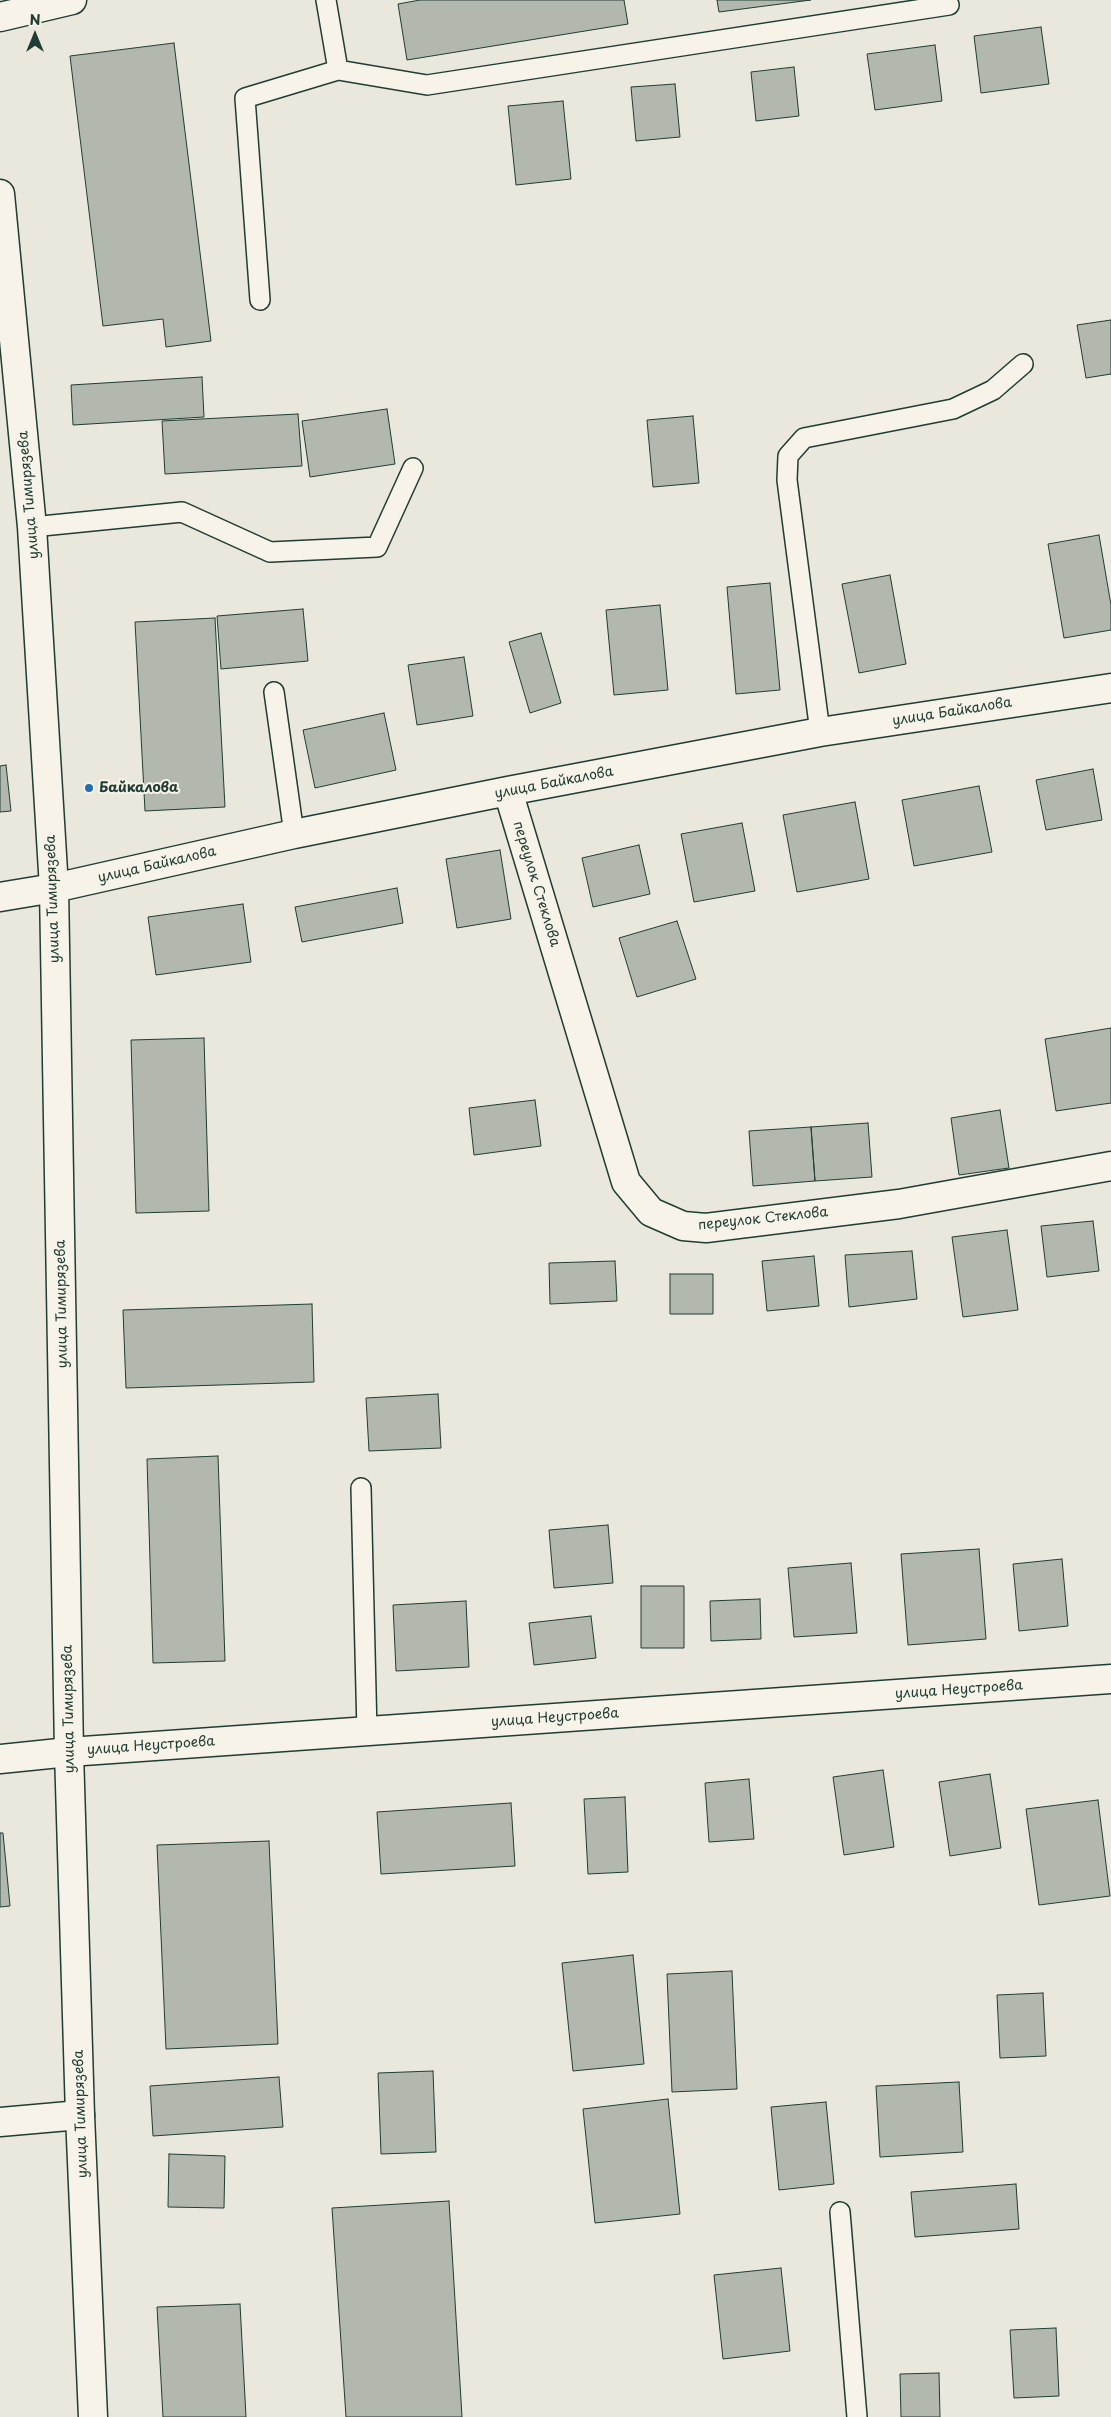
<!DOCTYPE html>
<html>
<head>
<meta charset="utf-8">
<style>
  body { margin:0 }
  #map { position:relative; width:1111px; height:2417px; overflow:hidden; background:#eae8dd; font-family:"Playpen Sans",sans-serif }
  canvas { display:block }
  .north { position:absolute; left:10px; top:10px; width:50px; height:50px; -webkit-text-stroke:4px #f7f3e8; paint-order:stroke; rotate:0deg; font-size:14px; font-weight:700; line-height:20px; text-align:center; color:#1f3d34 }
  .north::after { content:''; display:block; margin:auto; width:18px; height:22px; background:#1f3d34; clip-path:polygon(50% 0,100% 100%,50% 72%,0 100%) }
</style>
</head>
<body>
<div id="map">
<canvas width="1111" height="2417"></canvas>
<div class="north">N</div>
</div>
<script>
const ctx = document.querySelector('canvas').getContext('2d');
ctx.lineJoin = 'round';
function paint(path, color) {
  ctx.fillStyle = color;
  ctx.fill(path, 'evenodd');
}
function shape(rows) {
  const path = new Path2D();
  for (const r of rows) {
    path.moveTo(r[0], r[1]);
    for (let i = 2; i < r.length; i += 2) path.lineTo(r[i], r[i + 1]);
  }
  return path;
}
function trace(path, color, width, dash) {
  ctx.strokeStyle = color;
  ctx.lineWidth = width;
  ctx.lineCap = dash ? 'butt' : 'round';
  ctx.setLineDash(dash || []);
  ctx.stroke(path);
}
function drawText(font, color, halo, rows, align = 'center') {
  ctx.font = font + ' "Playpen Sans",sans-serif';
  ctx.lineWidth = 4;
  ctx.setLineDash([]);
  ctx.textBaseline = 'middle';
  ctx.strokeStyle = halo;
  ctx.fillStyle = color;
  for (const [text, x, y, turn = 0] of rows) {
    ctx.save();
    ctx.translate(x, y);
    ctx.rotate((+turn || 0) * Math.PI / 180);
    ctx.textAlign = isNaN(turn) ? turn : align;
    if (halo) ctx.strokeText(text, 0, 0);
    ctx.fillText(text, 0, 0);
    ctx.restore();
  }
}
const building = shape([
  [420,0,624,0,628,24,407,60,398,4,420,0],
  [717,0,811,0,719,12,717,0],
  [1041,27,1049,84,981,93,974,36,1041,27],
  [174,43,211,341,166,347,163,319,103,326,70,56,174,43],
  [935,45,942,101,875,110,867,54,935,45],
  [794,67,799,116,756,121,751,72,794,67],
  [675,84,680,137,636,141,631,87,675,84],
  [563,101,571,179,516,185,508,106,563,101],
  [1111,320,1111,374,1086,378,1077,325,1111,320],
  [202,377,204,417,73,425,71,385,202,377],
  [387,409,395,464,310,477,302,421,387,409],
  [298,414,302,466,165,474,162,421,298,414],
  [693,416,699,483,653,487,647,420,693,416],
  [1099,535,1111,605,1111,630,1064,638,1048,544,1099,535],
  [890,575,906,664,859,673,842,584,890,575],
  [770,583,780,690,736,694,727,587,770,583],
  [660,605,668,690,614,695,606,610,660,605],
  [303,609,308,661,221,669,217,616,303,609],
  [215,618,225,807,145,811,135,622,215,618],
  [541,633,561,703,530,713,509,642,541,633],
  [464,657,473,716,417,725,408,665,464,657],
  [384,713,396,770,315,788,303,730,384,713],
  [6,765,11,811,0,812,0,766,6,765],
  [1093,769,1102,820,1046,830,1036,780,1093,769],
  [979,786,992,852,914,866,902,800,979,786],
  [855,802,869,879,797,892,783,815,855,802],
  [742,823,755,891,694,902,681,834,742,823],
  [639,845,650,894,593,907,582,858,639,845],
  [500,850,511,919,457,928,446,859,500,850],
  [397,888,403,923,302,942,295,907,397,888],
  [243,904,251,962,156,975,148,917,243,904],
  [677,921,696,979,637,997,619,938,677,921],
  [1111,1028,1111,1103,1056,1111,1045,1039,1111,1028],
  [204,1038,209,1211,136,1213,131,1040,204,1038],
  [535,1100,541,1146,474,1155,469,1108,535,1100],
  [1000,1110,1009,1168,959,1175,951,1118,1000,1110],
  [868,1123,872,1177,815,1181,811,1127,868,1123],
  [811,1127,815,1181,753,1186,749,1131,811,1127],
  [1093,1221,1099,1271,1047,1277,1041,1226,1093,1221],
  [1007,1230,1018,1310,963,1317,952,1237,1007,1230],
  [912,1251,917,1299,849,1307,845,1255,912,1251],
  [814,1256,819,1306,767,1311,762,1261,814,1256],
  [615,1261,617,1301,550,1304,549,1263,615,1261],
  [670,1274,713,1274,713,1314,670,1314,670,1274],
  [312,1304,314,1382,126,1388,123,1310,312,1304],
  [438,1394,441,1448,369,1451,366,1398,438,1394],
  [218,1456,225,1661,153,1663,147,1459,218,1456],
  [608,1525,613,1583,554,1588,549,1530,608,1525],
  [979,1549,986,1639,908,1645,901,1554,979,1549],
  [1062,1559,1068,1626,1019,1631,1013,1564,1062,1559],
  [851,1563,857,1633,794,1637,788,1568,851,1563],
  [641,1586,684,1586,684,1648,641,1648,641,1586],
  [760,1599,761,1639,711,1641,710,1601,760,1599],
  [466,1601,469,1667,396,1671,393,1605,466,1601],
  [591,1616,596,1658,534,1665,529,1623,591,1616],
  [883,1770,894,1847,844,1855,833,1777,883,1770],
  [990,1774,1001,1848,950,1856,939,1782,990,1774],
  [749,1779,754,1839,709,1842,705,1783,749,1779],
  [625,1797,628,1872,588,1874,584,1799,625,1797],
  [1098,1800,1110,1896,1039,1905,1026,1809,1098,1800],
  [511,1803,515,1866,381,1874,377,1812,511,1803],
  [0,1833,3,1833,10,1906,0,1907,0,1833],
  [269,1841,278,2044,166,2049,157,1845,269,1841],
  [633,1955,644,2064,573,2071,562,1963,633,1955],
  [732,1971,737,2089,672,2092,667,1974,732,1971],
  [1043,1993,1046,2056,1000,2058,997,1995,1043,1993],
  [433,2071,436,2152,381,2154,378,2073,433,2071],
  [279,2077,283,2127,153,2136,150,2086,279,2077],
  [959,2082,963,2152,880,2157,876,2086,959,2082],
  [668,2099,680,2214,595,2223,583,2109,668,2099],
  [826,2102,834,2184,779,2190,771,2107,826,2102],
  [169,2154,225,2156,224,2208,168,2207,169,2154],
  [1016,2184,1019,2229,915,2237,911,2192,1016,2184],
  [449,2201,462,2417,346,2417,332,2208,449,2201],
  [781,2268,790,2351,723,2359,714,2275,781,2268],
  [240,2304,246,2417,163,2417,157,2307,240,2304],
  [1056,2328,1059,2396,1014,2398,1010,2330,1056,2328],
  [939,2373,940,2417,901,2417,900,2374,939,2373]
]);
paint(building, '#b2b8ae');
trace(building, '#1f3d34', 1);
const service = shape([
  [326,0,338,70,427,85,949,5],
  [260,300,245,98,338,70],
  [32,527,182,512,270,552,377,547,413,468],
  [274,692,294,834],
  [820,732,787,480,788,456,804,438,953,409,993,390,1023,364],
  [361,1488,367,1732],
  [840,2212,857,2417]
]);
const minor = shape([
  [0,17,72,0],
  [508,791,626,1182,651,1212,683,1226,706,1228,899,1204,1111,1166],
  [0,897,54,888,294,834,508,791,820,732,1111,688],
  [0,1759,69,1752,1111,1679],
  [0,2122,80,2115]
]);
const tertiary = shape([
  [0,194,32,527,54,888,69,1752,80,2115,93,2417]
]);
trace(service, '#1f3d34', 22);
trace(minor, '#1f3d34', 31);
trace(tertiary, '#1f3d34', 31);
trace(service, '#f7f3e8', 19);
trace(minor, '#f7f3e8', 28);
trace(tertiary, '#f7f3e8', 28);
for (const [x, y, r, color] of [
  [89,788,5,"#1f6fb2"]
]) {
  const dot = new Path2D();
  dot.arc(x, y, r, 0, 2 * Math.PI);
  ctx.fillStyle = color;
  ctx.fill(dot);
  trace(dot, '#f7f3e8', 2);
}
drawText('14px', '#1f3d34', '#f7f3e8', [
  ["улица Тимирязева",29,495,-95],
  ["улица Байкалова",952,712,-9],
  ["улица Байкалова",554,783,-11],
  ["улица Байкалова",157,865,-13],
  ["переулок Стеклова",536,884,73],
  ["улица Тимирязева",53,899,-92],
  ["переулок Стеклова",763,1219,-6],
  ["улица Тимирязева",62,1304,-91],
  ["улица Неустроева",959,1690,-4],
  ["улица Тимирязева",69,1709,-91],
  ["улица Неустроева",555,1718,-4],
  ["улица Неустроева",151,1746,-4],
  ["улица Тимирязева",81,2114,-92]
]);
drawText('bold 14px', '#1f3d34', '#f7f3e8', [
  ["Байкалова",99,788]
], 'left');
</script>
</body>
</html>
